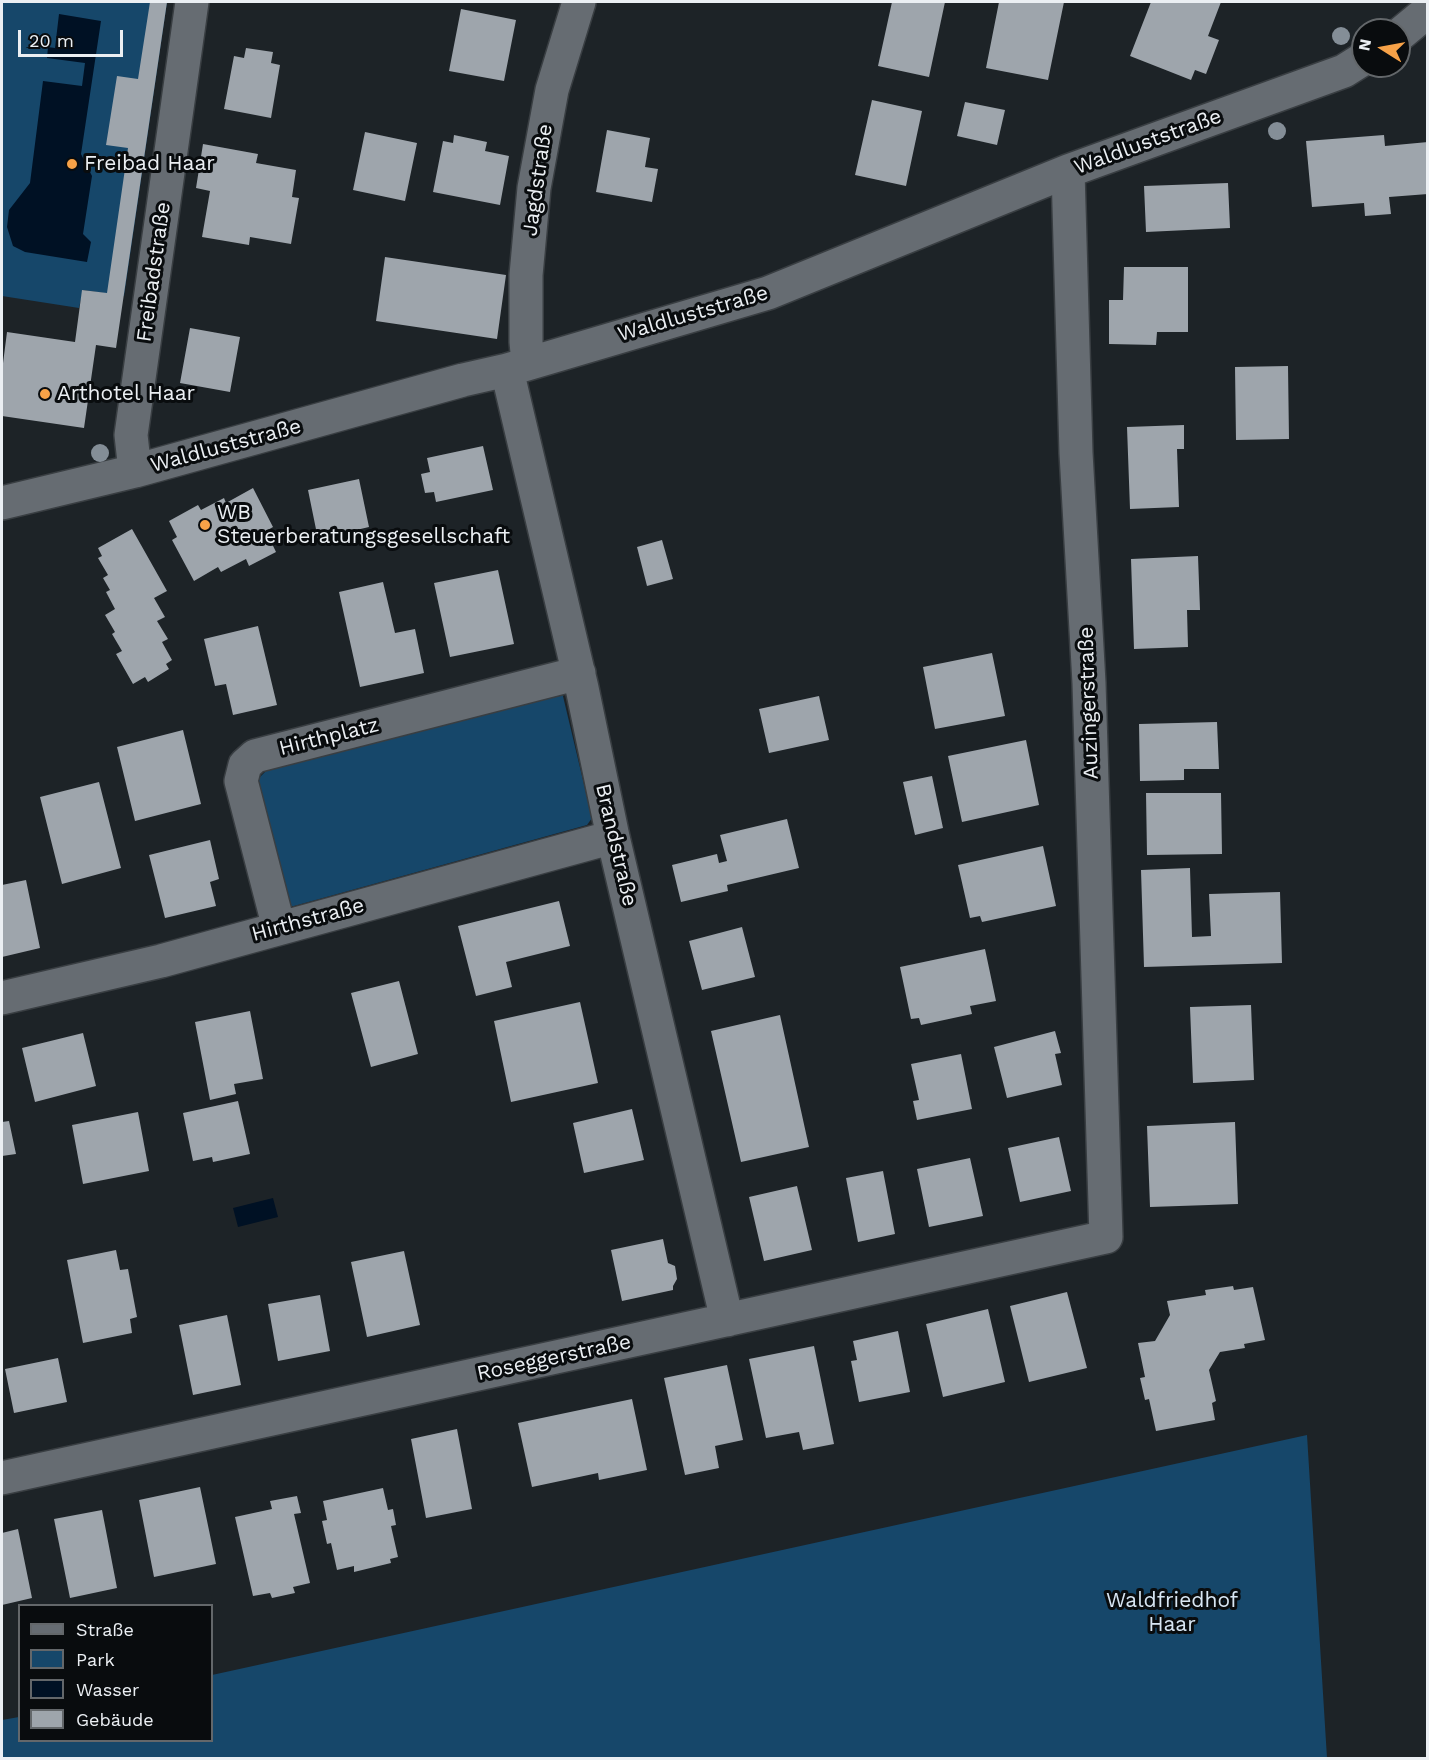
<!DOCTYPE html>
<html>
<head>
<meta charset="utf-8">
<style>
  body { margin:0 }
  #map { position:relative; width:1429px; height:1760px; overflow:hidden; background:#1d2327; font-family:"Work Sans",sans-serif }
  canvas { display:block }
  .frame { position:absolute; inset:0; border:3px solid #ebeff3; pointer-events:none }
  .legend { position:absolute; left:18px; top:1604px; width:195px; height:138px; box-sizing:border-box; background:#090c0e; border:2px solid #63676a; margin:0; padding:8px 10px; list-style:none; font-size:18px; color:#ebeff3 }
  .legend li { display:flex; align-items:center; gap:12px; height:30px }
  .legend b { width:30px; border:2px solid #63676a }
  .north { position:absolute; left:1351px; top:18px; width:60px; height:60px; box-sizing:border-box; background:#090c0e; border:2px solid #63676a; border-radius:50%; rotate:281deg; font-size:16px; font-weight:700; line-height:24px; text-align:center; color:#ebeff3 }
  .north::after { content:''; display:block; margin:auto; width:21px; height:27px; background:#f7a248; clip-path:polygon(50% 0,100% 100%,50% 72%,0 100%) }
  .scale { position:absolute; left:18px; top:30px; width:105px; height:27px; box-sizing:border-box; border:3px solid #ebeff3; border-top:0; padding-left:8px; font-size:18px; line-height:21px; white-space:nowrap; color:#ebeff3; -webkit-text-stroke:4px #090c0e; paint-order:stroke }
</style>
</head>
<body>
<div id="map">
<canvas width="1429" height="1760"></canvas>
<div class="frame"></div>
<ul class="legend">
<li><b style="height:8px;background:#666c72"></b>Straße</li>
<li><b style="height:16px;background:#16476a"></b>Park</li>
<li><b style="height:16px;background:#001124"></b>Wasser</li>
<li><b style="height:16px;background:#9ea5ac"></b>Gebäude</li>
</ul>
<div class="north">N</div>
<div class="scale">20 m</div>
</div>
<script>
const ctx = document.querySelector('canvas').getContext('2d');
ctx.lineJoin = 'round';
function paint(path, color) {
  ctx.fillStyle = color;
  ctx.fill(path, 'evenodd');
}
function shape(rows) {
  const path = new Path2D();
  for (const r of rows) {
    path.moveTo(r[0], r[1]);
    for (let i = 2; i < r.length; i += 2) path.lineTo(r[i], r[i + 1]);
  }
  return path;
}
function trace(path, color, width, dash) {
  ctx.strokeStyle = color;
  ctx.lineWidth = width;
  ctx.lineCap = dash ? 'butt' : 'round';
  ctx.setLineDash(dash || []);
  ctx.stroke(path);
}
function drawText(font, color, halo, rows, align = 'center') {
  ctx.font = font + ' "Work Sans",sans-serif';
  ctx.lineWidth = 6;
  ctx.setLineDash([]);
  ctx.textBaseline = 'middle';
  ctx.strokeStyle = halo;
  ctx.fillStyle = color;
  for (const [text, x, y, turn = 0] of rows) {
    ctx.save();
    ctx.translate(x, y);
    ctx.rotate((+turn || 0) * Math.PI / 180);
    ctx.textAlign = isNaN(turn) ? turn : align;
    if (halo) ctx.strokeText(text, 0, 0);
    ctx.fillText(text, 0, 0);
    ctx.restore();
  }
}
paint(shape([
  [2,2,167,2,124,296,83,290,79,308,2,296],
  [562,692,592,818,587,825,294,906,289,906,257,787,259,778,268,769],
  [1307,1435,1327,1758,2,1758,2,1720,19,1717,20,1740,212,1740,212,1675]
]), '#16476a');
paint(shape([
  [59,14,101,21,81,154,92,176,83,234,91,242,87,262,25,252,13,246,7,227,9,210,30,183,43,81,82,86,85,63,47,58,48,47,55,48],
  [273,1198,278,1217,238,1227,233,1208]
]), '#001124');
paint(shape([
  [150,2,167,2,116,348,96,345,84,428,2,416,2,371,7,332,75,342,82,290,107,293,128,148,106,145,117,76,138,79],
  [892,2,945,2,929,77,878,66],
  [999,2,1064,2,1048,80,986,68],
  [1151,2,1221,2,1208,36,1219,40,1206,74,1195,70,1191,80,1130,56],
  [461,9,516,20,504,81,449,71],
  [246,48,273,52,271,63,280,65,271,118,224,109,234,56,244,58],
  [872,100,922,111,906,186,855,175],
  [965,102,1005,110,997,145,957,136],
  [607,130,650,138,645,167,658,169,652,202,596,192],
  [365,132,417,143,405,201,353,190],
  [454,135,487,142,485,151,509,156,500,205,433,192,443,141,453,143],
  [1384,135,1385,146,1428,142,1428,194,1389,197,1391,214,1365,216,1364,203,1312,207,1306,141],
  [203,144,258,154,256,163,296,170,292,197,299,198,291,244,250,237,249,245,202,237,210,191,196,188],
  [1228,183,1230,228,1146,232,1144,186],
  [385,257,506,275,497,339,376,321],
  [1124,267,1188,267,1188,332,1157,332,1156,345,1109,344,1109,300,1123,300],
  [190,328,240,337,230,392,180,383],
  [1288,366,1289,439,1236,440,1235,367],
  [1184,425,1184,449,1177,449,1179,507,1130,509,1127,427],
  [483,446,493,490,436,502,434,492,425,493,421,474,430,472,427,458],
  [359,479,369,527,318,539,308,490],
  [253,488,273,527,266,531,276,552,249,566,246,559,221,572,218,567,194,581,172,540,177,537,169,521,198,505,201,510,224,498,226,503],
  [132,529,167,591,154,598,165,617,157,621,168,639,162,642,172,660,166,664,169,669,148,682,145,677,133,684,116,654,122,651,112,634,115,632,105,615,115,609,106,592,110,590,103,578,108,575,98,558,102,556,98,548],
  [662,540,673,579,647,586,637,547],
  [1198,556,1200,610,1187,610,1188,647,1134,649,1131,559],
  [498,570,514,644,450,657,434,583],
  [383,582,395,633,415,629,424,673,360,687,339,592],
  [258,626,277,705,233,715,226,684,215,686,204,639],
  [992,653,1005,716,935,729,923,667],
  [819,696,829,740,769,753,759,709],
  [1217,722,1219,769,1184,769,1184,780,1140,781,1139,724],
  [183,730,201,804,135,821,117,747],
  [1026,740,1039,805,962,822,948,756],
  [932,776,943,828,915,835,903,782],
  [99,782,121,868,62,884,40,797],
  [1146,793,1221,793,1222,854,1147,855],
  [787,819,799,868,727,885,728,891,681,902,672,865,717,854,719,863,727,861,720,835],
  [210,840,219,879,210,882,216,906,165,918,149,855],
  [1043,846,1056,906,982,922,980,916,970,918,958,865],
  [1190,868,1192,937,1211,936,1209,894,1280,892,1282,963,1144,967,1141,870],
  [26,880,40,948,2,957,2,885],
  [559,901,570,946,506,962,512,987,476,996,458,926],
  [742,927,755,977,702,990,689,941],
  [985,949,996,1001,970,1006,972,1014,921,1025,919,1018,911,1019,900,967],
  [399,981,418,1054,371,1067,351,993],
  [580,1002,598,1083,511,1102,494,1021],
  [1251,1005,1254,1080,1193,1083,1190,1007],
  [250,1011,263,1079,234,1084,236,1094,210,1100,195,1022],
  [780,1015,809,1147,741,1162,711,1031],
  [1055,1031,1061,1053,1055,1054,1062,1085,1007,1098,994,1047],
  [83,1033,96,1086,35,1102,22,1048],
  [961,1054,972,1109,917,1120,913,1101,919,1100,911,1064],
  [238,1101,250,1154,213,1162,212,1157,193,1161,183,1113],
  [632,1109,644,1160,584,1173,573,1123],
  [138,1112,149,1171,83,1184,72,1125],
  [9,1121,16,1154,2,1156,2,1122],
  [1235,1122,1238,1204,1150,1207,1147,1126],
  [1059,1137,1071,1191,1020,1202,1008,1148],
  [970,1158,983,1216,929,1227,917,1169],
  [883,1171,895,1234,858,1242,846,1178],
  [797,1186,812,1250,764,1261,749,1197],
  [663,1239,668,1263,675,1266,677,1279,673,1286,673,1290,622,1301,611,1250],
  [116,1250,120,1270,128,1269,137,1317,130,1319,132,1333,83,1343,67,1260],
  [404,1251,420,1325,367,1337,351,1262],
  [1233,1286,1234,1290,1253,1287,1265,1340,1244,1344,1245,1348,1220,1352,1209,1370,1216,1401,1212,1403,1215,1420,1156,1431,1149,1399,1145,1400,1140,1378,1145,1377,1138,1343,1155,1341,1170,1315,1167,1301,1206,1295,1205,1290],
  [1067,1292,1087,1368,1029,1382,1010,1306],
  [320,1295,330,1351,278,1361,268,1304],
  [988,1309,1005,1382,943,1397,926,1324],
  [227,1315,241,1385,193,1395,179,1325],
  [898,1331,910,1392,859,1402,851,1361,857,1360,853,1341],
  [814,1346,834,1444,803,1450,799,1432,766,1438,749,1359],
  [58,1358,67,1402,14,1413,5,1369],
  [727,1365,743,1440,715,1446,719,1468,685,1475,664,1378],
  [632,1399,647,1470,599,1480,598,1473,532,1487,518,1423],
  [457,1429,472,1509,426,1518,411,1439],
  [200,1487,216,1564,154,1577,139,1500],
  [383,1488,388,1510,393,1509,396,1525,391,1526,398,1557,390,1559,391,1563,354,1572,354,1566,337,1570,331,1543,327,1544,322,1521,327,1520,323,1501],
  [297,1496,301,1513,294,1514,310,1583,293,1587,295,1593,272,1598,270,1593,253,1596,235,1517,272,1509,270,1501],
  [102,1510,117,1588,70,1598,54,1519],
  [18,1529,32,1598,2,1605,2,1533]
]), '#9ea5ac');
const minor = shape([
  [1399,35,1428,11],
  [528,363,526,342,526,275,534,188,552,90,579,2],
  [507,370,582,688,613,837,727,1320],
  [135,471,131,435,192,2],
  [2,503,135,471,463,380,507,370,768,293,1068,171,1344,71,1363,59],
  [279,928,241,781,245,765,255,756,579,673],
  [2,998,161,961,613,837],
  [2,1478,1106,1237,1089,683,1076,453,1068,171]
]);
trace(minor, '#393e42', 36);
trace(minor, '#666c72', 33);
ctx.fillStyle = '#848e97';
for (const [x, y] of [
  [1341,36],
  [1277,131],
  [100,453]
]) {
  ctx.beginPath();
  ctx.arc(x, y, 9, 0, 2 * Math.PI);
  ctx.fill();
}
for (const [x, y, r, color] of [
  [72,164,6,"#f7a248"],
  [45,394,6,"#f7a248"],
  [205,525,6,"#f7a248"]
]) {
  const dot = new Path2D();
  dot.arc(x, y, r, 0, 2 * Math.PI);
  ctx.fillStyle = color;
  ctx.fill(dot);
  trace(dot, '#090c0e', 2);
}
drawText('21px', '#ebeff3', '#090c0e', [
  ["Waldluststraße",1148,142,-20],
  ["Jagdstraße",538,180,-82],
  ["Freibadstraße",154,272,-82],
  ["Waldluststraße",693,314,-16],
  ["Waldluststraße",226,446,-15],
  ["Auzingerstraße",1089,703,-92],
  ["Hirthplatz",329,737,-14],
  ["Brandstraße",616,845,77],
  ["Hirthstraße",308,920,-15],
  ["Roseggerstraße",554,1358,-12]
]);
drawText('21px', '#ebeff3', '#090c0e', [
  ["Freibad Haar",84,164],
  ["Arthotel Haar",57,394],
  ["WB",217,513],
  ["Steuerberatungsgesellschaft",217,537]
], 'left');
drawText('21px', '#d8e6f3', '#090c0e', [
  ["Waldfriedhof",1172,1601],
  ["Haar",1172,1625]
]);
</script>
</body>
</html>
